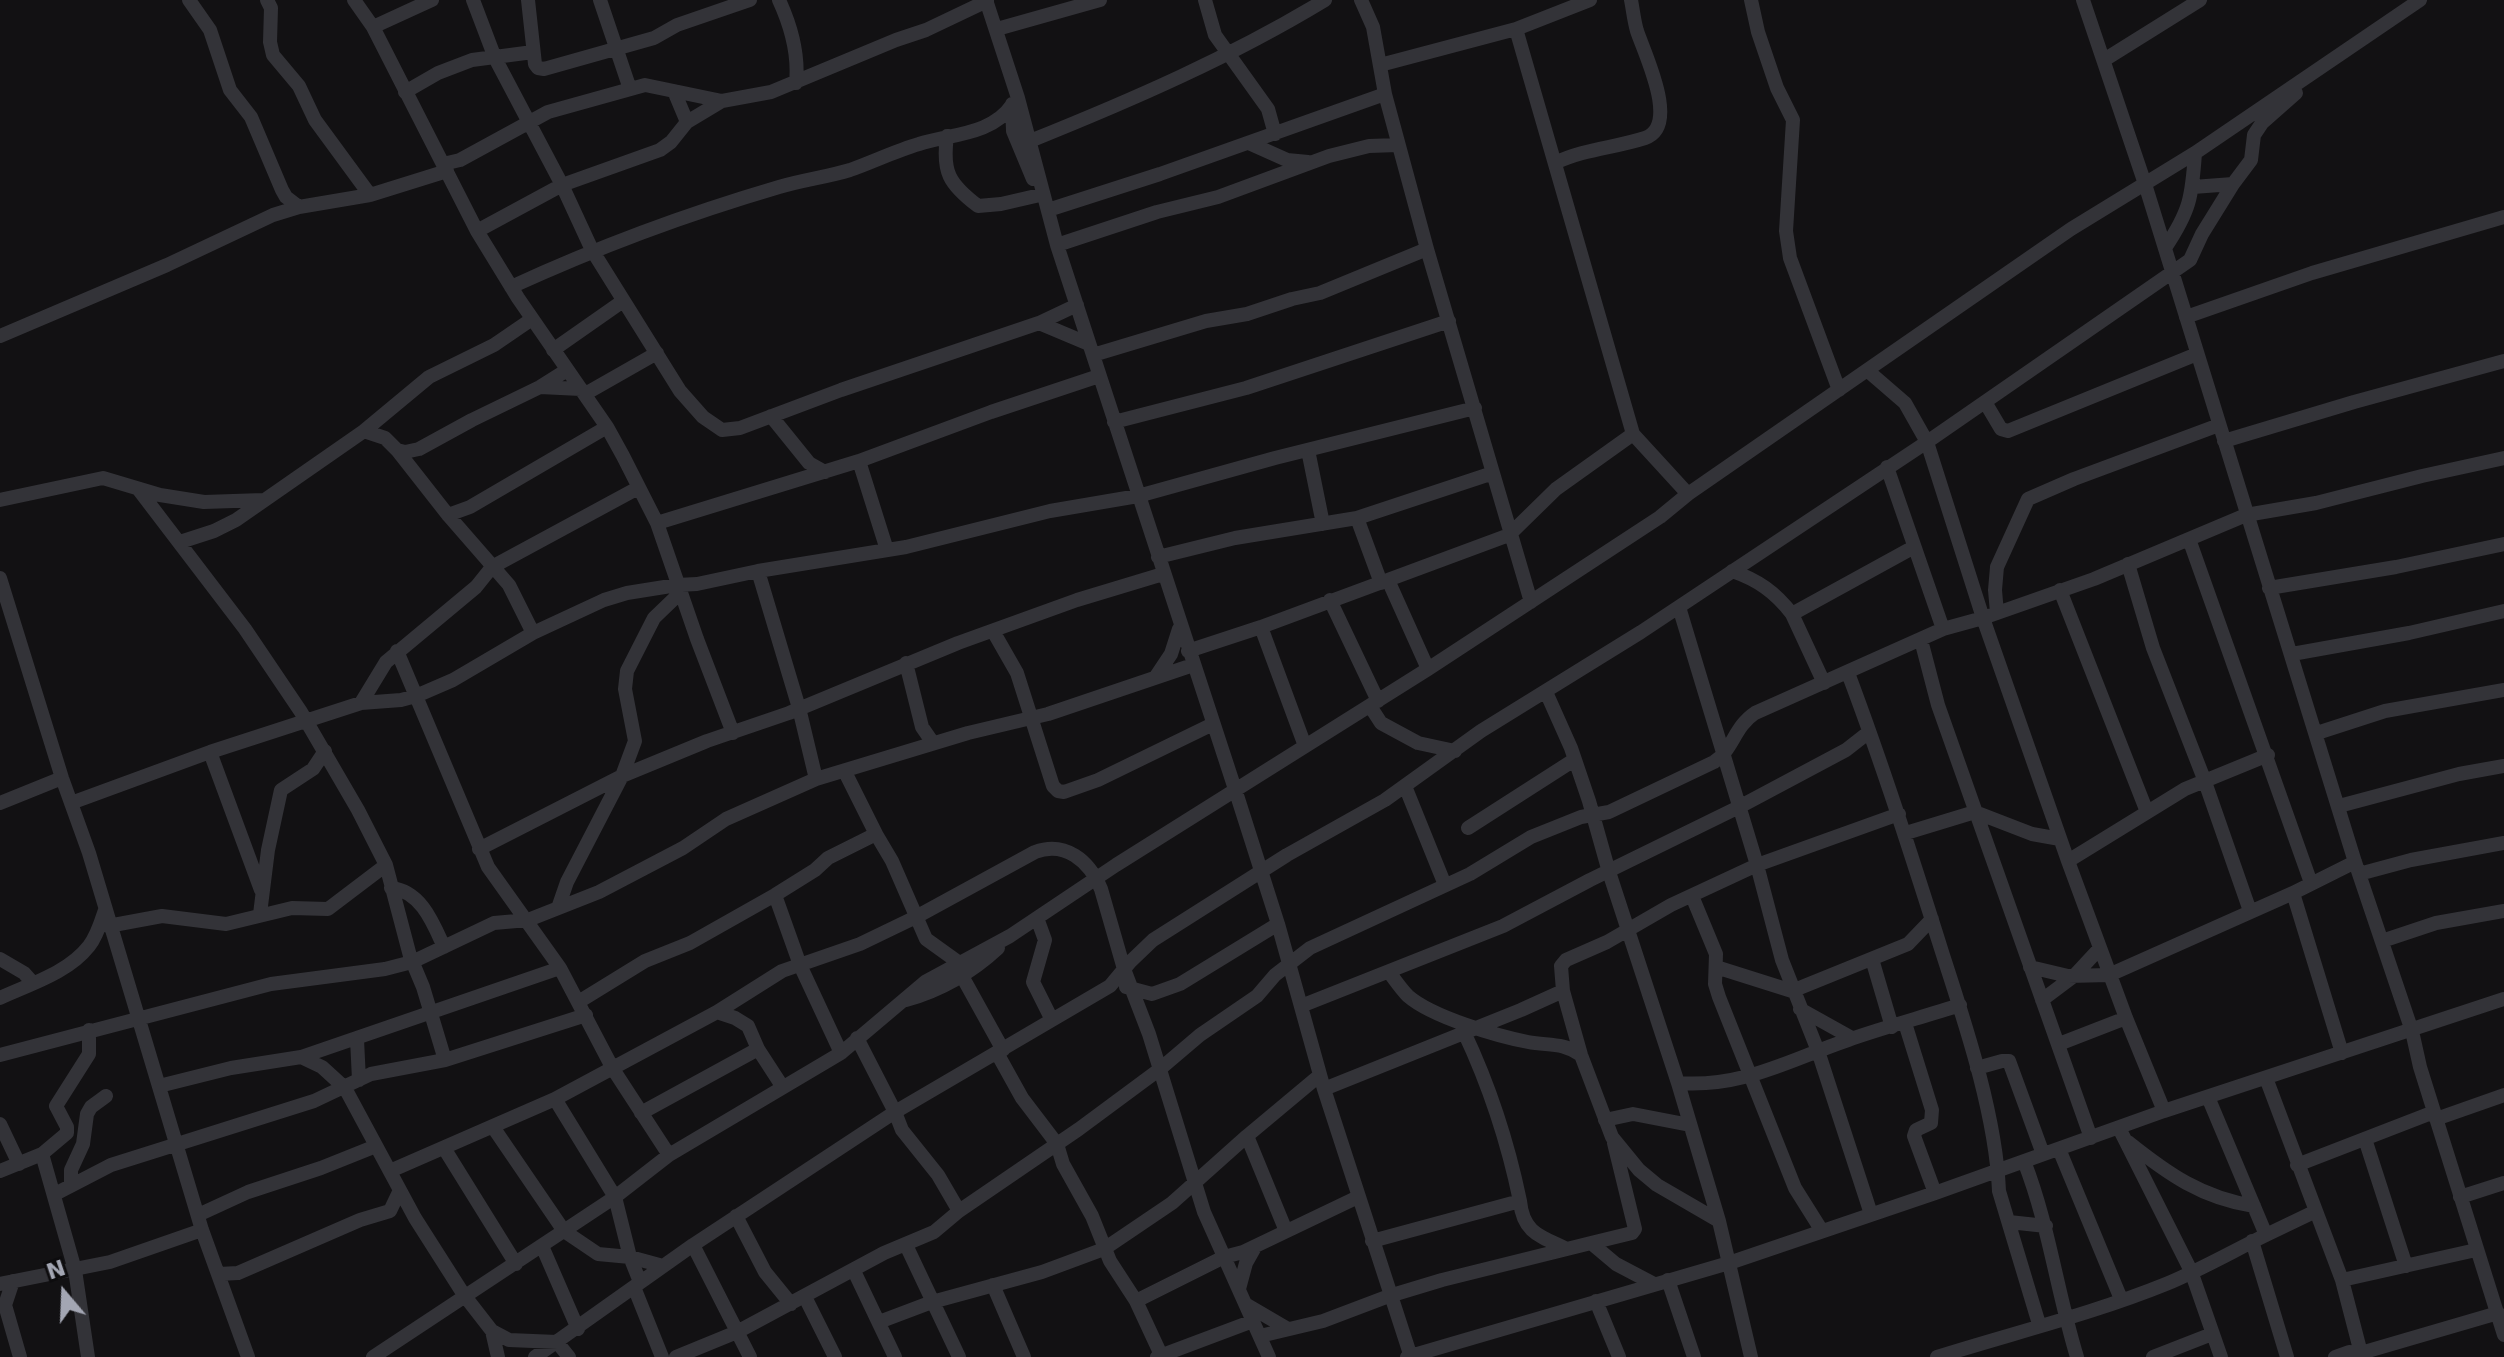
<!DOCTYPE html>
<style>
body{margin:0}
#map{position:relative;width:2504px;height:1357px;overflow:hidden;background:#121113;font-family:"DejaVu Sans",sans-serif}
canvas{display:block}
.north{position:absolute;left:24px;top:1253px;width:80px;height:80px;-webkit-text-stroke:6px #0d0c0e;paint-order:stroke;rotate:341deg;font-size:22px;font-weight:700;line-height:32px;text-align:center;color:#a3a6b3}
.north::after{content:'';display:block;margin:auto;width:28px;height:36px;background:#a3a6b3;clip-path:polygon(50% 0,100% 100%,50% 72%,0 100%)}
</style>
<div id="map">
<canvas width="2504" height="1357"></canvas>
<div class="north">N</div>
</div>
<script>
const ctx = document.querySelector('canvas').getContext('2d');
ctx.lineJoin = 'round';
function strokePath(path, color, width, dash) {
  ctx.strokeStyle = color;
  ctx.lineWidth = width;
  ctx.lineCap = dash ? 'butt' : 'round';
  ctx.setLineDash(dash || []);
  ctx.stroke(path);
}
strokePath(new Path2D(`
 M189,0L210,30L230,90L251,117L282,190L286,197L299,207
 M267,0L271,8L270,42L273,55L299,86L315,120L370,195
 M354,0L373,27L477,231L518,298L607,427L623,456L657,523L697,639L733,733
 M473,0L495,58L562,185L592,250L680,391L703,417L722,430L740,428L841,390L1039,323L1077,305
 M528,0L535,64L538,68L544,69L654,38L677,25L750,0
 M600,0L630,89
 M779,0C791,26 799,54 796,83
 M986,0L1018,98L1057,245L1235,789L1278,924L1324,1089L1411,1357
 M1205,0L1215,35L1268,109L1275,134
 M1361,0L1373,27L1385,94L1427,249L1531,602
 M1751,0L1758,32L1777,88L1793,120L1786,231L1790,258L1839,390
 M2083,0L2145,184L2355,862L2412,1031L2420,1067L2504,1335
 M373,27L432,0
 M997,29L1100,0
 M1516,29L1633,434
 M2104,60L2200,0
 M1380,65L1516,29L1590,0
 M674,91L687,122
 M405,92L438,73L472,60L533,52
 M1012,104L1013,131L1033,179
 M947,136C942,172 949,184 978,206L1001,204L1040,195
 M1030,141C1132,100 1231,57 1325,0
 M1249,143L1287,160L1308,162
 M1555,163C1584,149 1614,148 1645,138C1680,126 1645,55 1637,31C1634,21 1633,10 1631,0
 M443,164L460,160L548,112L645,85L722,101L771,92L896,40L926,30L987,1
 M2193,187L2233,184
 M1048,210L1160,174L1385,94
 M477,231L562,185L660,150L671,142L687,122L722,101
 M1057,245L1157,212L1218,197L1329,156L1369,146L1398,145
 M2165,248C2190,211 2192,197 2195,153
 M511,287C598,247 687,214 779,187C803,180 827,177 850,170C873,162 895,151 919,144C950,134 992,135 1012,105
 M2186,317L2312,273L2504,217
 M1039,323L1089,344
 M0,336L167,265L273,215L299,207L370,195L447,171
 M553,350L623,301
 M1093,355L1206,321L1247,314L1292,299L1320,293L1427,249
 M1868,371L1905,403L1927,442L1983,618L2068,861L2126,1018L2164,1111
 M540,387L581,389
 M585,394L657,353
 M1985,402L2001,429L2008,431L2197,354
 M771,416L809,463L825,472
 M1114,422L1246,388L1449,321
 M364,431L385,438L397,450L448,515L509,585L533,633
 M2224,441L2354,402L2504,361
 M397,450L405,452L419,449L472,420L540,387L567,370
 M1308,450L1323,524
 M859,461L887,550
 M1887,467L1943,629
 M139,490L245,629L301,712L358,810L386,865L410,956L423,987L445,1060
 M0,500L103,478L160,495L204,502L263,500
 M448,515L470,507L607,427
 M1357,518L1493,473
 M657,523L859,461L991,412L1099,376
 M2189,539L2311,883
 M180,542L214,531L236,520L364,431L429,377L494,345L532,319
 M1158,557L1235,538L1357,518L1381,583
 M2128,564L2153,648L2204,779L2250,911
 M758,571L799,708L816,779
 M1732,571C1758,580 1775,592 1792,614L1824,683
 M0,578L62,778L89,853L202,1230L248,1357
 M1388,580L1428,669
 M2269,588L2396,567L2504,544
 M2060,590L2147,812
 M1330,600L1378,701
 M1679,607L1757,865L1782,960L1818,1051L1871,1214
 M1997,613L1995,590L1997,567L2028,499L2074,479L2219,425
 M1792,614L1914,547
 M1261,627L1305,746
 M993,631L1017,673L1053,786L1058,791L1064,792L1098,780L1213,724
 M1921,640L1938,705L2091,1138
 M397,651L488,867L560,968L613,1069L669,1155
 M1188,651L1261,627L1509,535L1556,489L1633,434L1688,494
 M2292,654L2409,633L2504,611
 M906,663L922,727L933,743
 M1848,673C1883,766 1913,860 1943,955C1966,1026 1996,1116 1999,1191L2039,1324
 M1155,678L1171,654L1179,629
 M1546,692L1571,748L1589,801L1609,872L1678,1083L1719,1221L1751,1357
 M361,703L386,662L476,587L492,567L638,488
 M1370,706L1381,723L1418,743L1455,751
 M2317,733L2385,711L2504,690
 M210,752L261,890
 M845,772L876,834L892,861L926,939L958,962
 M1405,786L1445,885
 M0,803L62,778
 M71,803L210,752L361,703L401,700L416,696L453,680L533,633L604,600L627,593L677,585L697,584L758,571L906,547L1050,511L1138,496L1275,458L1475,408
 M2339,806L2459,774L2504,766
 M1468,828L1574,760
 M1906,833L1975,812L2032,834L2060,839
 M479,849L622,776L707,741L789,713L958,643L1077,600L1163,574
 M2068,861L2185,789L2268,755
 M2359,874L2411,860L2504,843
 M391,888C421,891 433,923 444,947
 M2293,893L2342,1053
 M775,895L800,965L841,1053
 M1692,896L1716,954L1715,984L1719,997L1795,1188L1822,1231
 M558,908L567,882L622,776L635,741L625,689L627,671L654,618L680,593
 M260,914L268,850L281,790L313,769L325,751
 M1037,918L1045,940L1033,982L1052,1020
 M108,926L162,916L226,924L292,908L328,909L386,865
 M2382,941L2436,923L2504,911
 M0,959L24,973L33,983
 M1872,959L1892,1027
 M1716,967L1792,991L1908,944L1932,919
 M2030,967L2068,976L2109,975L2293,893L2355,862
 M1389,972C1395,980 1401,989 1408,996C1432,1017 1497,1036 1528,1042C1549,1046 1562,1042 1581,1055
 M962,976L1003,1050
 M1126,987L1152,994L1180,984L1278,924
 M0,998C30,984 68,973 89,946C97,936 101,922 105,910
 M906,1000C942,990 971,973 998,948
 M2042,1000L2074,976L2100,948
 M580,1001L645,961L690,943L775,895L815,870L828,858L876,834
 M1301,1006L1503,926L1590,880L1739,807L1846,750L1869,732
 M1800,1009L1852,1038
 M717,1012L735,1018L748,1026L758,1049L782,1086
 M1905,1023L1932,1110L1931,1123L1916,1130L1914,1136L1935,1193
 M857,1038L895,1112L902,1130L938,1175L959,1211
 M357,1039L359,1080
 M2059,1044L2126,1018
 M997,1053L1022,1098L1057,1144L1063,1164L1092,1216L1110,1261L1136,1301L1162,1357
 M0,1055L271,984L385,969L412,962L494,923L528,920L599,892L683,848L726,819L816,779L968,733L1048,714L1193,665
 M301,1057L322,1067L345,1088L415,1218L464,1295L492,1331L509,1340L557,1342L569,1357
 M1977,1068L2002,1061H2009L2043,1154
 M2266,1078L2316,1211
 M1678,1083C1743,1088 1789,1060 1848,1040C1885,1027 1923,1017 1960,1005
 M159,1086L231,1068L301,1057L560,968
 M1324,1089L1521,1010L1563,991
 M2208,1097L2266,1235L2316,1211L2342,1280L2362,1357
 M555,1099L615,1197L630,1257L640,1282
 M641,1113L758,1049
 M2436,1119L2504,1095
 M1605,1120L1633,1114L1690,1125
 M0,1124L19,1164
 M493,1127L564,1231L598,1254L630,1257L663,1266
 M2119,1128L2191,1271L2221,1357
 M1247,1136L1286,1231
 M2365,1139L2406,1266
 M2128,1142C2168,1174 2202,1198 2254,1206
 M444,1148L516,1264
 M2059,1149L2121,1299
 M42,1154L75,1270L88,1357
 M2024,1161C2049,1225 2057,1292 2077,1357
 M2297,1165L2434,1112
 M0,1171L42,1154L67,1133V1127L56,1106L89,1054V1030
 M390,1171L555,1099L717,1012L782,971L860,944L916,917L1035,852C1065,841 1089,860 1101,889L1124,969L1149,1034L1204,1212L1269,1357
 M71,1184V1170L83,1144L87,1114L91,1107L106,1096
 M55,1194L111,1165L314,1101L371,1074L445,1060L586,1015
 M2460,1197L2504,1183
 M1520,1201C1523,1232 1539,1236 1565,1248
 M198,1215L248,1192L321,1168L376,1146
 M736,1216L765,1272L791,1304
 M1719,1221L1657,1185L1639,1170L1612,1137L1581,1055L1563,991L1561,966L1566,960L1607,942L1671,905L1757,865L1899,814
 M2009,1222L2046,1226
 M1372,1241L1520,1201C1508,1143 1489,1085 1464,1032
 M2252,1241L2287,1357
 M1591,1243L1632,1233L1635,1229L1614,1143
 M693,1245L750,1357
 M906,1245L959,1357
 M542,1246L578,1329
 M854,1271L895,1357
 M219,1274L238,1273L360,1220L390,1211L400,1190
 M1668,1280L1694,1357
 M2342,1280L2476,1250
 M13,1281L5,1305L20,1357
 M0,1284L110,1262L202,1230
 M993,1285L1024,1357
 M634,1287L662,1357
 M1239,1289L1246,1263L1255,1247
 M805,1297L835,1357
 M1136,1301L1224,1257L1243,1252L1358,1197
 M1596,1301L1619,1357
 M1247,1305L1288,1329
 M879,1322L932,1302L1042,1272L1104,1249L1172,1203L1247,1136L1320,1075
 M492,1331L498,1357
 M1260,1336L1323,1321L1389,1296L1442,1280L1591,1243L1616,1264L1654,1284
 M373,1357L615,1197L669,1155L841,1053L925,982L1010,936L1116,865L1428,669L1660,517L1688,494L2071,229L2195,153L2420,0
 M535,1357L693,1245L895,1112L1110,986L1130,962L1153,940L1287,855L1385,800L1481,731L1641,632L1927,442L2190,260L2202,234L2233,184L2251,160L2254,135L2262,123L2296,93
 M676,1357L737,1332L884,1253L934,1232L959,1211L1079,1129L1160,1069L1200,1035L1257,996L1275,975L1310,948L1470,874L1531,837L1581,817L1609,812L1714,762C1733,750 1734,727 1755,713L1943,629L1983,618L2094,579L2246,515L2316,503L2422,476L2504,458
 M1157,1357L1253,1321
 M1407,1357L1729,1263L1935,1193L2164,1111L2504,999
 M1937,1357C2013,1333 2092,1314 2166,1284C2200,1270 2233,1251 2266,1235
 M2153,1357L2212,1334
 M2335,1357L2349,1352L2361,1353L2498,1313`), '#333338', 14);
</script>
